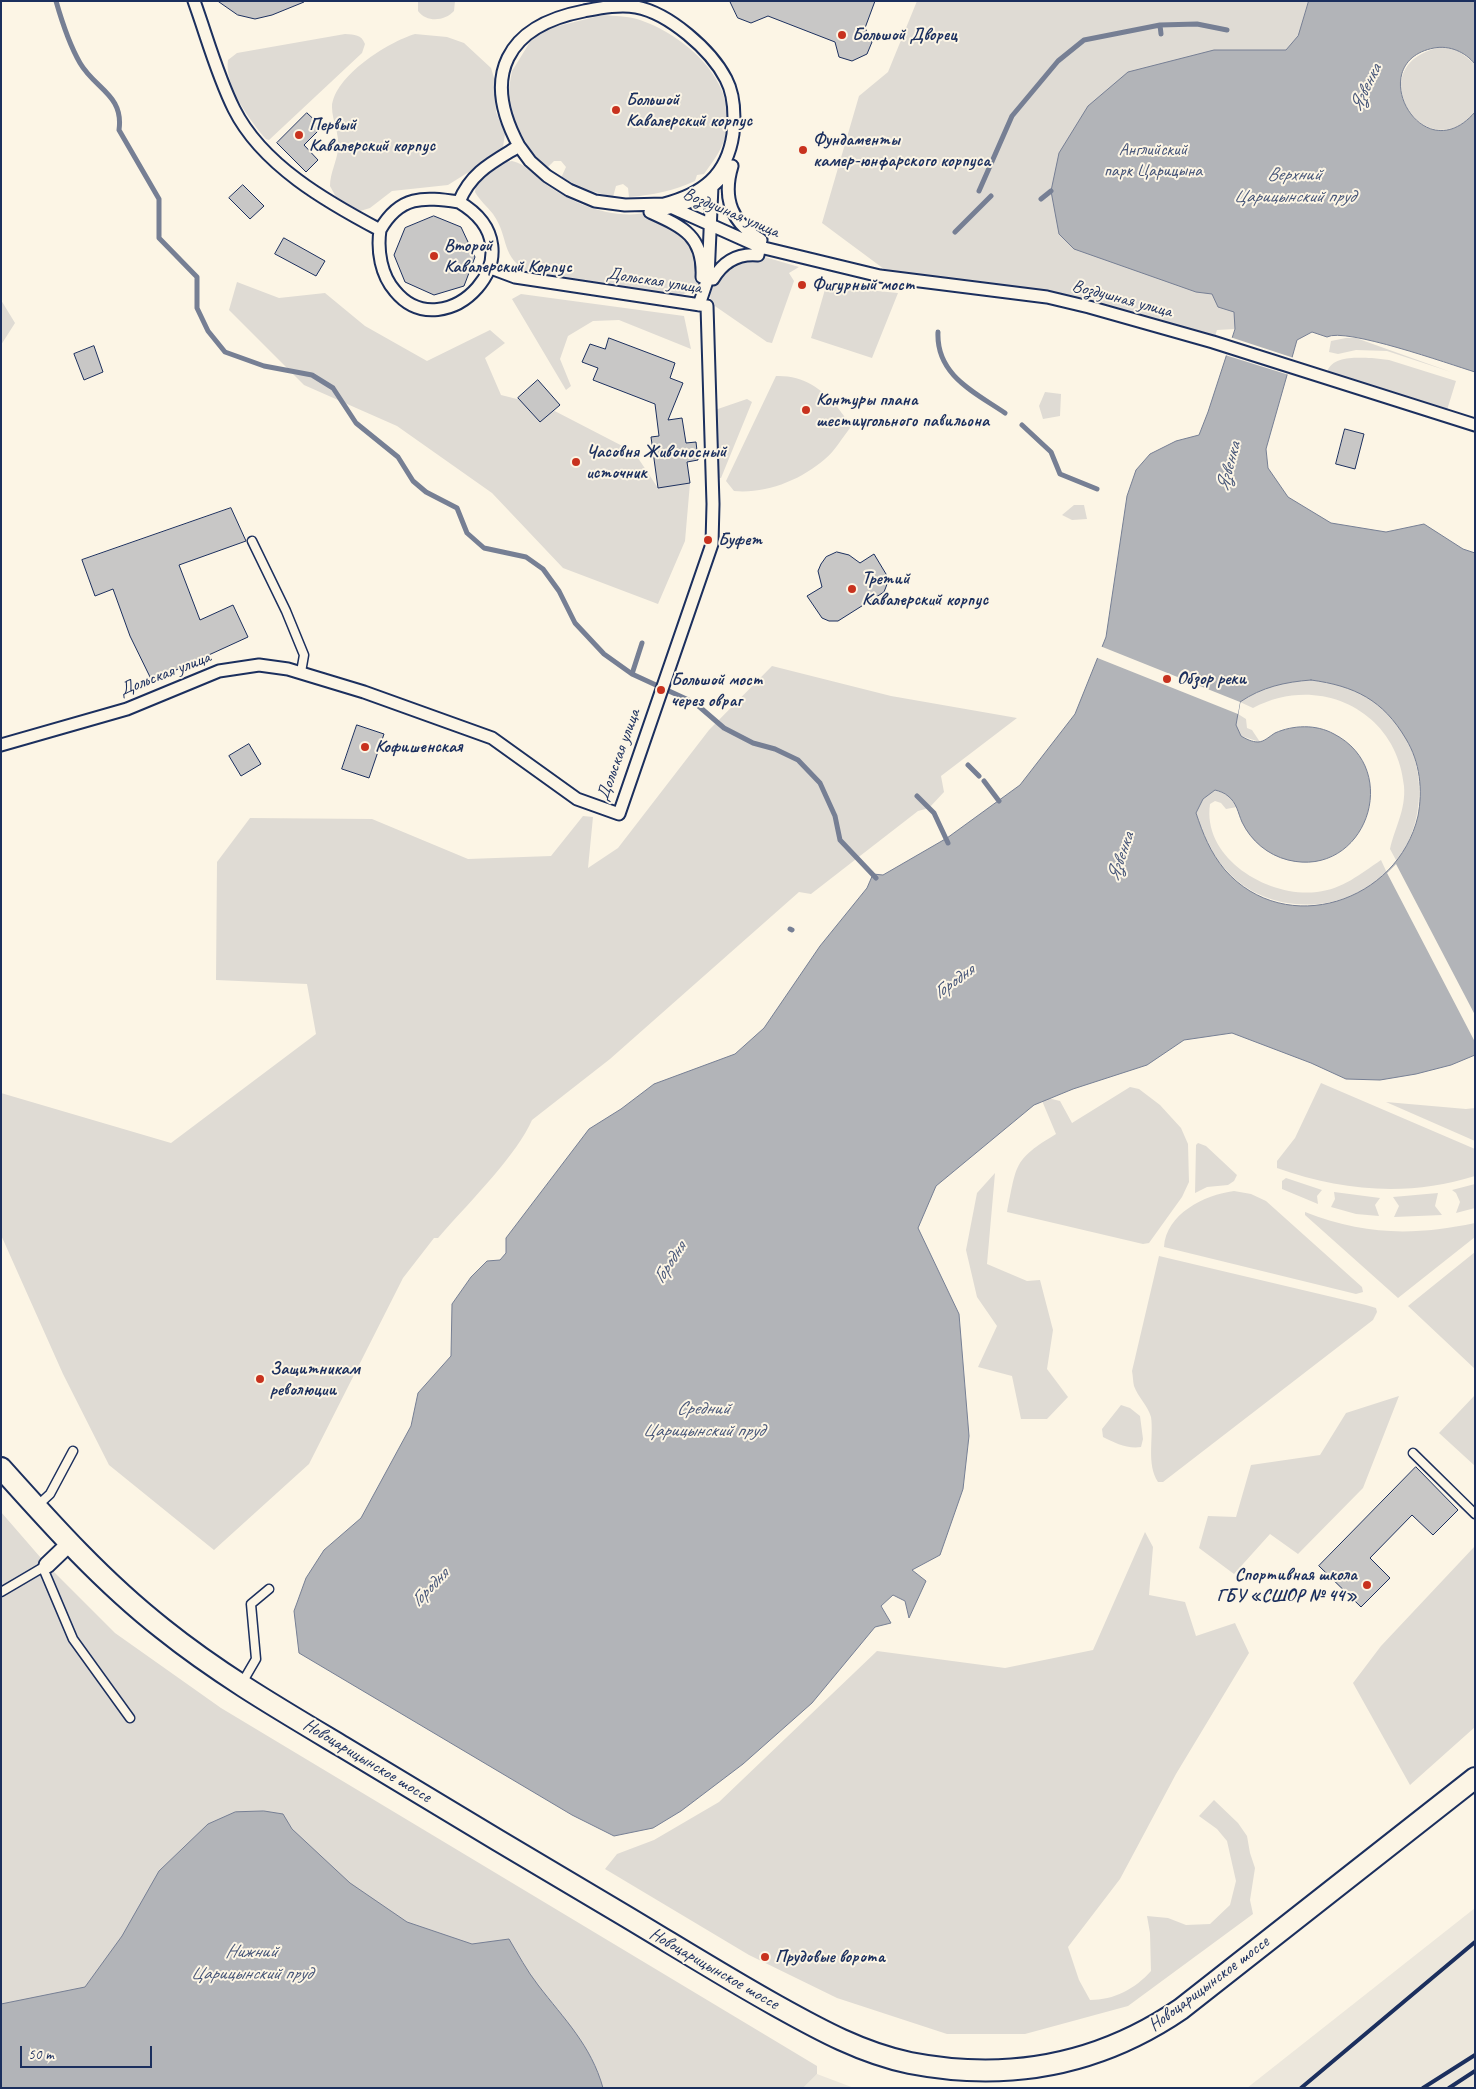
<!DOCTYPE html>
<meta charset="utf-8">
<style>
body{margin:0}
#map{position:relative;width:1476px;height:2089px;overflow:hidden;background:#fcf5e5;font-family:Caveat,sans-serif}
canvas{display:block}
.frame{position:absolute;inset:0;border:2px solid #1b2f5e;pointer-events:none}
.scale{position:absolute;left:20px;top:2046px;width:132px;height:22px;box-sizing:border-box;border:2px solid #1b2f5e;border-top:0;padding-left:6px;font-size:15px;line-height:18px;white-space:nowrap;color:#1b2f5e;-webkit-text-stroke:4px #fcf5e5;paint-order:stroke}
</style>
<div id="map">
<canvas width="1476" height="2089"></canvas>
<div class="frame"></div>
<div class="scale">50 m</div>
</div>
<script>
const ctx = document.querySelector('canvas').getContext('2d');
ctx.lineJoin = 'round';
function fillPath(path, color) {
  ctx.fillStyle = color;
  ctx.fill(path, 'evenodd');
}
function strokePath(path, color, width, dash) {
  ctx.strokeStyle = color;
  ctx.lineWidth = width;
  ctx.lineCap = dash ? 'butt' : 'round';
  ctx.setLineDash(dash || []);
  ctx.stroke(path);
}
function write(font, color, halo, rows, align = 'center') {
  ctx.font = font + ' Caveat,sans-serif';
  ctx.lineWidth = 4;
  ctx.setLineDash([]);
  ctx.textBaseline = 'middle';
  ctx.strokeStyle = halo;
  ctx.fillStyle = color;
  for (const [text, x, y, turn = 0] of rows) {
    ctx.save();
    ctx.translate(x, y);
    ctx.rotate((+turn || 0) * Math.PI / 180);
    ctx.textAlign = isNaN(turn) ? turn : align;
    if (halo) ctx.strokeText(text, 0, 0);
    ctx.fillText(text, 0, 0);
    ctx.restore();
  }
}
fillPath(new Path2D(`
 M1475,1908V2088H1247Z
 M817,2074L854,2088H803Z`), '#ece7dc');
fillPath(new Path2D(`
 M418,1H455L454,11C445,21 427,23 418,11Z
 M917,1H1408L1235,329L1217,330L1213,342L1089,307L885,277L884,269L822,223L859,96L888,72Z
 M603,15C614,16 626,16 637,19C684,34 741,82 725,138C721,151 712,163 704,174L697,175L695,181C673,191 653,195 629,197L628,188L623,184L616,186L613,197L591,191L561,178L566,167L561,161H554L547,168L533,154L520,133L514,119L507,99L512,71L530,42L546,29Z
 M345,34C355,35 361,34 365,44L362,53L269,140L266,139C250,121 224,85 228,60L237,53Z
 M415,34L447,37L464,43L491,68L495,81L496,112L505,134L503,147L491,158L448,185L392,191L370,208L357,212L337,199L330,186C330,173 337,161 338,149C340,134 332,121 332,107C334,76 388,42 415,34Z
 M1442,47L1456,49L1475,64V112C1424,172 1356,63 1442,47Z
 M512,161C526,164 533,174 544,183C573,204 614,221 650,212L691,235L702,277C696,288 691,292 678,296L532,275C498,255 511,240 493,214C487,206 480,201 475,192C477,174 495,163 512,161Z
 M758,255L799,267L789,273L794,281L772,343L767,342L712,304C707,290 714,279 721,267Z
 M237,282L279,298L325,293L365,326L427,361L490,330L505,343L485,358L501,395L545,406L634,452L658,488L690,483L685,541L658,604L563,568L492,493L397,426L304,385L229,310Z
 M826,286L898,293L872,358L811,338Z
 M521,294L684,316L691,349L619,320L593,321L568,336L560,359L571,386L566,390L512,299Z
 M1,300L15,323L1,345Z
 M1346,338H1356L1451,372L1387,351L1356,350L1338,354L1329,352L1331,341Z
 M1372,358L1389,360L1456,381L1447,410L1327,372C1333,355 1357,358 1372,358Z
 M776,376C802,375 822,388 838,408C843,415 848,420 850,428C842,438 835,451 825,459C801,480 766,494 734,491L726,481Z
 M1045,392L1061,394L1060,416L1043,419L1039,406Z
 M747,399L752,402L721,478L715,477L712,411Z
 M1074,505H1084L1087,519L1072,520L1062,515Z
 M772,666L891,696L1017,718L941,776L944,792L929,808L918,811L811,894L799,892L610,1059L532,1120C518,1153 470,1202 445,1230L438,1238H434L403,1278L309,1464L214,1550L109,1465L63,1374L1,1235V1093L171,1143L316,1034L307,984L216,980L217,862L250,818L372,819L468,859L551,856L583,816L593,817L588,868L618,848L709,730Z
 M1311,680C1327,682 1341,684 1355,690C1423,720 1437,805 1397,862L1390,849C1395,827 1406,810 1404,786C1397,710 1318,673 1253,708L1240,702C1263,687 1285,682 1311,680Z
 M1238,714L1246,719L1247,728L1252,730L1260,742L1241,736L1236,725Z
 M1215,790L1228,795L1237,807L1226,809L1221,803L1215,801L1210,804C1202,859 1269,898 1317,892C1343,889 1360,874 1381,860L1387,873C1343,915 1267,916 1226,870C1210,853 1203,834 1196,813L1203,799Z
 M1321,1083L1475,1149V1176C1408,1197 1342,1191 1277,1168V1161L1295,1138Z
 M1130,1087L1139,1089L1160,1105L1181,1128L1188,1144L1189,1182L1182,1197L1149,1243L1143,1244L1007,1212C1017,1164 1013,1160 1056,1134L1040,1096L1060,1101L1072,1123Z
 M1386,1102L1466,1109L1475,1108V1141Z
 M1198,1143L1206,1146L1237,1175L1234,1181L1228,1185L1207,1187L1195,1193L1196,1145Z
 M995,1173L987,1264L1027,1281L1040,1280L1053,1330L1047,1369L1068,1397L1047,1419H1021L1012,1376L978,1367L997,1326L977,1297L966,1250L977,1193Z
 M1286,1178L1322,1190L1317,1196L1318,1204L1282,1189V1181Z
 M1475,1184V1208L1456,1213L1460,1202L1456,1193L1452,1190Z
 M1234,1191L1251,1194L1266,1201L1362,1287L1363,1292L1356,1294L1164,1247C1166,1214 1204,1195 1234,1191Z
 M1334,1192L1380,1198L1375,1205L1379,1216L1356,1214L1331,1207L1335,1199Z
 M1438,1193L1435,1206L1442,1215L1394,1217L1399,1206L1393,1197Z
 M1305,1212C1364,1235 1413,1236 1475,1223V1237L1398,1298L1305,1215Z
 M1475,1252V1369L1408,1306Z
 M1159,1256L1366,1305L1376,1308L1377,1312L1373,1320L1163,1482H1158C1146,1464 1154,1437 1151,1417C1148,1406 1138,1397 1134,1386C1133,1382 1133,1376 1132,1371Z
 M1475,1395V1466L1439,1433Z
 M1399,1396L1363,1488L1298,1554L1270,1534L1234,1574L1199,1548L1208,1516L1236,1517L1251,1465L1320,1455L1346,1413Z
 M1121,1405L1130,1408L1140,1416L1143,1439L1141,1447C1127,1449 1115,1443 1103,1437L1102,1429Z
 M1,1512L47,1565L115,1633L221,1708L817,2066V2074L803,2088H1Z
 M1145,1532L1153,1547L1149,1595L1185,1602L1196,1636L1235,1623L1249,1653L1176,1774L1120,1879L1068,1947L1079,1980L1090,2000C1114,2000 1135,1989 1151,1971L1150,1933L1147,1916L1168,1918L1186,1925L1210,1924L1230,1905L1236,1881L1227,1841L1217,1829L1199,1816L1214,1800L1238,1823L1247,1836L1250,1853L1255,1868L1250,1900L1253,1914L1128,2006L1025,2034H947L837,1998L749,1955L605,1869L617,1854L654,1840L719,1802L877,1651L1005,1668L1093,1650Z
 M1475,1546V1727L1410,1785L1353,1683L1381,1646Z`), '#dfdbd4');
const water = new Path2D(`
 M1309,1H1475V64C1465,52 1450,45 1434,48C1361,62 1422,174 1475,112V372C1449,364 1345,327 1327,337L1312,332L1297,340L1266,449L1268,468L1288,497L1331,523L1386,532L1424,524L1463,549L1475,553V1055L1451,1065L1416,1074L1380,1080L1346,1079L1311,1063L1232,1033L1184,1040L1147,1065L1073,1089L1034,1105L936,1186L918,1228L959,1314L969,1436L963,1489L940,1555L912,1570L926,1581L909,1618L905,1601L893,1595L881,1606L891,1623L875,1627L812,1703L743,1764L681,1811L653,1828L614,1836L572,1815L299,1653L294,1611L306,1578L324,1550L361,1518L411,1426L418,1393L451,1356L452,1304L471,1277L487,1261L500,1260L506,1253V1238L589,1129L621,1109L654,1084L735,1054L764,1028L820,946L867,888L873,874L883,875L947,838L1020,785L1075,714L1106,637L1127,496L1136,470L1150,454L1176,441L1199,435L1208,412L1235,329L1234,312L1218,307L1212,294L1196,292L1074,249L1059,234L1051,191L1059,153L1088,106L1128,72L1214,50H1286L1298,36ZM1311,680C1355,686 1383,700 1406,739C1420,762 1423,790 1418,816C1398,902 1286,939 1225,870C1210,852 1203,834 1196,813L1203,799L1215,790C1219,791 1225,793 1228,796C1237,803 1238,813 1242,822C1251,841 1268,855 1288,860C1365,879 1404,770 1334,734C1316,724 1293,725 1275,733C1270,736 1264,742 1258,742C1252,742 1246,739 1241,736L1236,725L1240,702C1262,687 1285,682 1311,680Z
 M264,1811L283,1814L292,1829L350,1883L407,1922L472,1944L509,1939C518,1954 527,1971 538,1985C564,2019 591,2045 603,2088H1V2004L85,1987L122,1936L159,1871L208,1824L235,1812Z`);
fillPath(water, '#b2b4b8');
strokePath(water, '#767f94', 1);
fillPath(new Path2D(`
 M1230,337L1294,358L1289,375L1225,355Z
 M1100,646L1240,702L1238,714L1095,657Z
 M1396,864L1475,1015V1042L1387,873Z`), '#fcf5e5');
strokePath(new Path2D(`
 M56,1C62,22 69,44 80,63C95,89 124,95 119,130L159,199V238L197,277V308L208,331L225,352L264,366L312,375L333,388L356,423L398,457L413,481L426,492L457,508L467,533L484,548L526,557L543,569L559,591L575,623L604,654L632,674L695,703L724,728L753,743L775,749L798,760L820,783L835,816L840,840L876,878
 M1161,34L1160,25L1197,24L1227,30
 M979,191L1012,116L1058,61L1084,40L1160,25
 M1041,199L1051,191
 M955,232L991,196
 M938,332C936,375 974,392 1005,413
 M1022,425L1051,452L1060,474L1097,489
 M632,674L642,643
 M968,765L979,776
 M984,781L999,801
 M917,796L934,813L948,843
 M790,929L792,930`), '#767f94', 5);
const building = new Path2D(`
 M218,1H303L304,2L272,15L255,19L238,15Z
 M730,1H875L865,28L872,42L867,54L852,61L839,57L835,42L768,16L751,23L738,18Z
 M307,113L322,127L304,145L318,160L306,172L277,143Z
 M243,185L264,206L250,219L229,198Z
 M434,216L461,227L475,257L464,286L434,295L405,282L394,255L405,228Z
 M284,238L325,261L316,276L275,254Z
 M609,338L675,363L670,378L683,383L668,420L682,418L686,443L696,442L698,460L687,462L690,483L658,488L651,437L659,436L655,404L593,380L598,368L582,362L590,344L605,349Z
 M94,346L103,372L84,380L74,354Z
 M538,380L560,405L540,422L518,398Z
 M1345,429L1364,434L1355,469L1336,464Z
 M231,508L246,541L179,565L200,620L233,605L248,637L152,681L130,636L113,589L95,596L82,560Z
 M837,552L849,555L860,563L874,554L889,579L884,592L838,621H829L822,618L807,596L822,587L818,571L821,564L826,557Z
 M357,725L384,734L369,778L342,769Z
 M249,744L261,764L241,776L229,756Z
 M1416,1467L1458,1510L1433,1535L1412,1515L1370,1558L1390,1578L1361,1607L1319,1566Z`);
fillPath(building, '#c8c7c6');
strokePath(building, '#1b2f5e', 1);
const service = new Path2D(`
 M252,541L286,611L304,655L301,672
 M1413,1453L1475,1514
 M37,1506L50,1494L73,1451
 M43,1568L73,1639L130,1718
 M1,1592L47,1565
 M242,1683L256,1659L251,1604L269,1589`);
const pedestrian = new Path2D(`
 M194,1C207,37 217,75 234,109C262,165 327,202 380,230C400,195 423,197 459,202C471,172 493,162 519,146L530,161L547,176L569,190L595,201L625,205L664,204L760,247L880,276L1047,297L1089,307L1213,342L1475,425
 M519,146C481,76 506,26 584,11C600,8 619,4 636,7C669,13 711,50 726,79C735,96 735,115 733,134C727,176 702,194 664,204
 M732,166C722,199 732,223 761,240L758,255C737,253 723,262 713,279L702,277C704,236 683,227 650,212C693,204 703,199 732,166Z
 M380,230C377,251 381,275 395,291C444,351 544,252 459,202
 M699,305L708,278L712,186
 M1,745L127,709L219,671L259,665L288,669L364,692L492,738L577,799L619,814L712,544L713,504L707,306L515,277L491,268`);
const minor = new Path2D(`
 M47,1565L70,1543`);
const secondary = new Path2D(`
 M1,1468C52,1525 103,1582 163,1629C219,1674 281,1710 343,1747C435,1803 529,1859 622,1914C674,1945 725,1977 777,2006C820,2030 862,2053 910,2063C1008,2082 1099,2065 1181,2009L1475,1778`);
strokePath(service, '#1b2f5e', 11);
strokePath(pedestrian, '#1b2f5e', 15);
strokePath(minor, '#1b2f5e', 19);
strokePath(secondary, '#1b2f5e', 24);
strokePath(service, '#fcf5e5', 8);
strokePath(pedestrian, '#fcf5e5', 11);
strokePath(minor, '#fcf5e5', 15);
strokePath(secondary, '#fcf5e5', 20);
strokePath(new Path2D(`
 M1301,2088L1475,1942
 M1423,2088L1475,2055
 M1449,2088L1475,2071`), '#1b2f5e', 4);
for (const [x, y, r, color] of [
 [842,35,5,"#c8321e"],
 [616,110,5,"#c8321e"],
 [299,135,5,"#c8321e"],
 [803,150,5,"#c8321e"],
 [434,256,5,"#c8321e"],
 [802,285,5,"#c8321e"],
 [806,410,5,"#c8321e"],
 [576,462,5,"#c8321e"],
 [708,540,5,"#c8321e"],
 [852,589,5,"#c8321e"],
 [1167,679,5,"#c8321e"],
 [661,690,5,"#c8321e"],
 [365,747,5,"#c8321e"],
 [260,1379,5,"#c8321e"],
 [1367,1585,5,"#c8321e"],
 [765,1957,5,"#c8321e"]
]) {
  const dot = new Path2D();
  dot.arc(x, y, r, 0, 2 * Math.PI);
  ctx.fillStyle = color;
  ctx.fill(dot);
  strokePath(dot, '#fcf5e5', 2);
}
write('bold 18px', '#1b2f5e', '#fcf5e5', [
 ["Большой Дворец",852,35],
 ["Большой",626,100],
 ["Кавалерский корпус",626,121],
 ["Первый",309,125],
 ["Кавалерский корпус",309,146],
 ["Фундаменты",813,140],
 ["камер-юнфарского корпуса",813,161],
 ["Второй",444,246],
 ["Кавалерский Корпус",444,267],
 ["Фигурный мост",812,285],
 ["Контуры плана",816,400],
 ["шестиугольного павильона",816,421],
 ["Часовня Живоносный",586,452],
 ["источник",586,473],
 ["Буфет",718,540],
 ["Третий",862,579],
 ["Кавалерский корпус",862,600],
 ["Обзор реки",1177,679],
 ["Большой мост",671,680],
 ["через овраг",671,701],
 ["Кофишенская",375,747],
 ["Защитникам",270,1369],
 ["революции",270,1390],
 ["Спортивная школа",1357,1575,"right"],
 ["ГБУ «СШОР № 44»",1357,1596,"right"],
 ["Прудовые ворота",775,1957]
], 'left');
write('18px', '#425176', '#fcf5e5', [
 ["Английский",1153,150],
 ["парк Царицына",1153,171]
]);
write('18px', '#1b2f5e', '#fcf5e5', [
 ["Воздушная улица",731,213,23],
 ["Дольская улица",654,281,9],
 ["Воздушная улица",1122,299,15],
 ["Дольская улица",165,674,-21],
 ["Дольская улица",619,755,-70],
 ["Новоцарицынское шоссе",367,1761,31],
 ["Новоцарицынское шоссе",714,1969,30],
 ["Новоцарицынское шоссе",1209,1984,-37]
]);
write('italic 19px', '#485779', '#fcf5e5', [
 ["Язвенка",1366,88,-64],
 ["Верхний",1294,175],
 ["Царицынский пруд",1294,197],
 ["Язвенка",1229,467,-75],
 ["Язвенка",1121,857,-71],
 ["Городня",954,982,-36],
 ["Городня",670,1263,-57],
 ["Средний",703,1409],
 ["Царицынский пруд",703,1431],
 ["Городня",430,1588,-46],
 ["Нижний",251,1952],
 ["Царицынский пруд",251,1974]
]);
</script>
